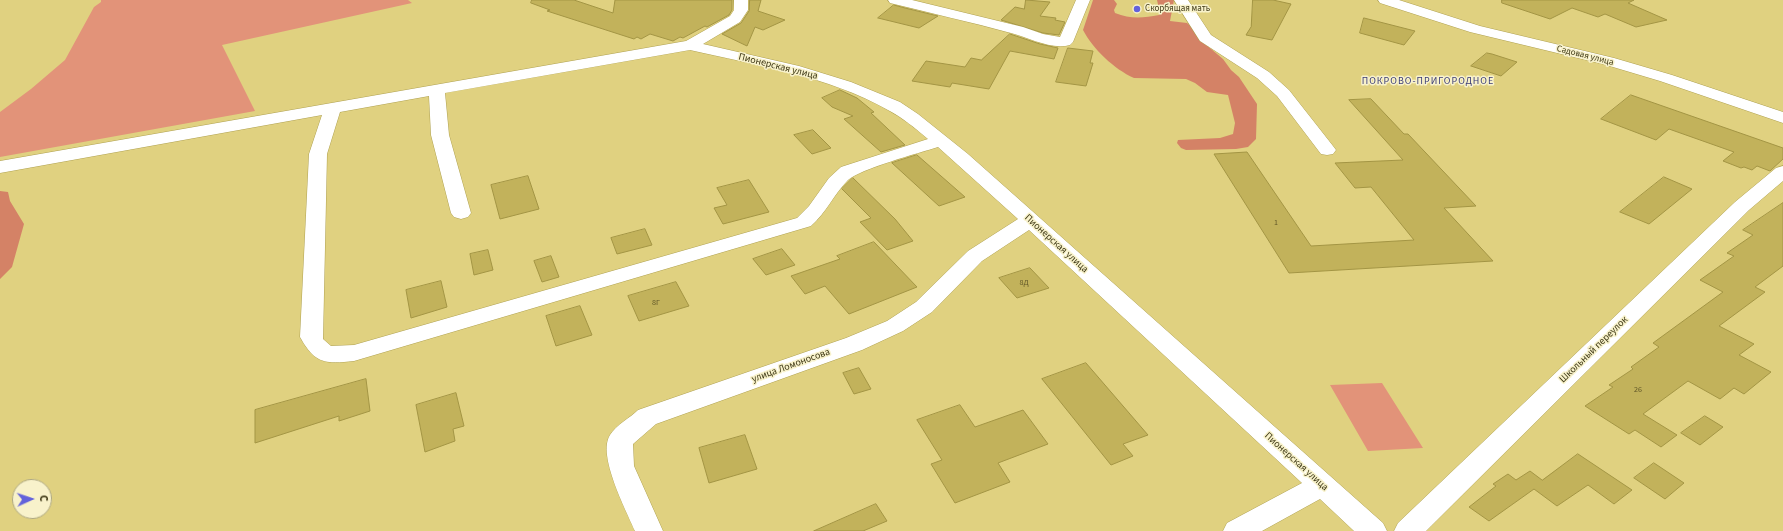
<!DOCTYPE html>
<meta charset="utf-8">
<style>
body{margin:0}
#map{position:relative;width:1783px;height:531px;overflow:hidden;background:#e0d180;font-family:"Source Sans 3",sans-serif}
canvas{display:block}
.north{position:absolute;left:12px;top:479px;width:40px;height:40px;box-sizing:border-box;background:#f8f2cb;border:1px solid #aea883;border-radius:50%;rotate:87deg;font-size:11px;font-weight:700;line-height:16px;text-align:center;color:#3f3917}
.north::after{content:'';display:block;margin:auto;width:14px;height:18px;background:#6362db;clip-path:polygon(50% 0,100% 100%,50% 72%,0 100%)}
</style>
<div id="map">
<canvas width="1783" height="531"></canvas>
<div class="north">С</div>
</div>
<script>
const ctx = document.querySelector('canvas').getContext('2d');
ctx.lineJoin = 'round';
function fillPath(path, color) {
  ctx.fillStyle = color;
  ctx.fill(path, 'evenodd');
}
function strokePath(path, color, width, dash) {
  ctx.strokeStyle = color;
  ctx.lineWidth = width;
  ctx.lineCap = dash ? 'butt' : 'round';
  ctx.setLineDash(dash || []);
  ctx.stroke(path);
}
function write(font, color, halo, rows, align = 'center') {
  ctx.font = font + ' "Source Sans 3",sans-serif';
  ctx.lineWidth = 3;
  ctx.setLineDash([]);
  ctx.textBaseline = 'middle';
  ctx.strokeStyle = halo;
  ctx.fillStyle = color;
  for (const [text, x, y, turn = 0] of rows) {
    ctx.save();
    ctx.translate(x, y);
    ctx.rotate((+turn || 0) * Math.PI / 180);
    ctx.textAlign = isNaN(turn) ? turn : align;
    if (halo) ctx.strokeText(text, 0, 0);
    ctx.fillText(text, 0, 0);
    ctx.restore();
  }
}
fillPath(new Path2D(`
 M101,0H408L412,3L222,45L255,111L0,157V112L31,89L65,60L94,7L101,2Z
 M1382,383L1423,448L1368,451L1330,385Z`), '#e29379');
fillPath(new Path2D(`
 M1093,0H1114L1117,4L1114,10L1115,13C1130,19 1143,18 1159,15L1160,13L1157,0H1174L1170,21L1187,23L1192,27L1198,38L1223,59L1231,70L1239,77L1257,104L1256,139L1248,147L1236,149L1186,150L1181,148L1177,143L1178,140L1220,138L1233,134L1235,123L1228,95L1207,92L1195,83L1186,79L1134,78C1114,69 1093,49 1083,30Z
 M0,191L8,192L10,201L24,224L12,267L0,279Z`), '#d48266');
const building = new Path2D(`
 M532,0H574L613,13L615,0H732V10L729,15L707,27L705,26L683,38L680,37L673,41L650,34L641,39L637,37L634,39L547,11L550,10L531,3Z
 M750,0H761L758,11L785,20L763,30L755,27L747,46L722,34L741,23L749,11Z
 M1026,0L1050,2L1040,16L1056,18L1055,20L1065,22L1059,35L1043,33L1001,20L1015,7L1024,9Z
 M1253,0H1273L1291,4L1272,40L1246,35L1251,27Z
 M1502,0H1634L1628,3L1667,20L1636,27L1605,14L1598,17L1572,8L1550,19L1502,3Z
 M894,5L905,8L938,16L919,28L878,18Z
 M1364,18L1415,31L1404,45L1360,33Z
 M1010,34L1040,44L1058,48L1054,59L1010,51L989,89L952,83L950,87L912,81L926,61L965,67L971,58L981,60Z
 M1068,48L1093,51L1090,63H1093L1086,86L1056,82Z
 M1487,53L1492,54L1517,62L1501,76L1471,66Z
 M840,90L857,98L874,112L871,113L905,145L881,152L844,119L853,116L832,107L822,98Z
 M1631,95L1783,148V159L1770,171L1757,166L1752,170L1744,167L1741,168L1723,161L1734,152L1669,129L1656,140L1601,119Z
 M1371,99L1404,134H1408L1476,206L1444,208L1493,261L1289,273L1214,154L1247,152L1311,246L1414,240L1371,187L1355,188L1335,163L1403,160L1349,100Z
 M813,130L831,148L812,154L794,135Z
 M917,155L965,197L939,206L892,163Z
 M528,176L539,209L500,219L491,185Z
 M1664,177L1692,189L1649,224L1620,212Z
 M853,178L895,219L913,241L887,250L860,222L871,218L842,189Z
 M749,180L769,212L723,224L714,208L727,205L717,188Z
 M1783,203V266L1755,287L1765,292L1719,326L1754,344L1739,355L1771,372L1744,394L1734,388L1720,399L1688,381L1643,414L1677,435L1661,447L1635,430L1629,434L1585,406L1613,387L1609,385L1633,369L1631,367L1659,347L1653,343L1723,292L1700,280L1734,256L1727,253L1753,235L1743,230Z
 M645,229L652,245L617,254L611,238Z
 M874,242L917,287L849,314L825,286L805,294L791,276L840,259L837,256Z
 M782,249L795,265L766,275L753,259Z
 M488,250L493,270L474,275L470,254Z
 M551,256L559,277L542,282L534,261Z
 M1030,268L1049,288L1017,298L999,278Z
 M441,281L447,307L411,318L406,290Z
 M676,282L689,306L639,321L628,296Z
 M580,306L592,335L556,346L546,316Z
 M1086,363L1148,435L1123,444L1133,456L1111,465L1042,379Z
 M859,368L871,389L854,394L843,373Z
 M366,379L370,411L339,421V416L255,443V410Z
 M456,393L464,426L453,429L455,441L425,452L416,405Z
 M960,405L975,427L1023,410L1048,444L998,463L1010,482L955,503L931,464L942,460L917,420Z
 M1705,416L1723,427L1700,445L1681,433Z
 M745,435L757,469L709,483L699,448Z
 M1578,454L1632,490L1614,504L1588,485L1557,506L1534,489L1489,521L1469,507L1496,486L1493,484L1508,474L1516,480L1530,471L1542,480Z
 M1654,463L1684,483L1665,499L1634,478Z
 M876,504L887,521L863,531H814Z`);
fillPath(building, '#c2b25b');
strokePath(building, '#a39544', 1);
const minor = new Path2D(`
 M734,0H748V10L740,22L703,44L799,66L851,82L900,102L918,114L968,154L1383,523L1387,531H1354L1320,499L1262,531H1223L1227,523L1302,483L1029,230L982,261L932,312L903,331L862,350L656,424L633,444L634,466L663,531H635C626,510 597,455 610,435C616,425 630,418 638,410L846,338L887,321L916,302L968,251L1018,219L938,147C919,153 860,169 848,180C834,194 826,213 811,226L354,361C325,364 315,364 300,337L309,154L322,115L0,173V161L686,41L730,16L734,10ZM690,50C756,65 828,76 888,110C903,118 915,128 928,139L841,167L829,178L809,206L797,218L354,345L331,346L323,339L327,154L340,112L429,96L431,135L451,213L454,217L461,219L468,217L471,213L449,135L445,93Z
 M888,0H912L1023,27L1043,34L1060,37L1076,0H1090L1073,42L1070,45C1051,50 1030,38 1011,33C971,22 930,13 890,3Z
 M1174,0H1188L1211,35L1269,72L1289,90L1333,146L1336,150L1333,154L1327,155L1321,154L1277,96L1257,78L1200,41Z
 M1378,0H1399L1480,26L1614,58L1672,75L1783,112V123L1660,81L1603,64L1470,32L1380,3Z
 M1783,166V181L1749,210L1426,531H1394L1398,523L1735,202L1776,168Z`);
strokePath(minor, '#afa151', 1);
fillPath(minor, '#fff');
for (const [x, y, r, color] of [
 [1137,9,4,"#6362db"]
]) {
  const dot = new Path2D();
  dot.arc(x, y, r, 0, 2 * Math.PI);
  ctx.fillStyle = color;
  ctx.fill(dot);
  strokePath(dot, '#f8f2cb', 1.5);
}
write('8px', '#605728', null, [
 ["1",1276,223],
 ["8Д",1024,283],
 ["8Г",656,303],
 ["26",1638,390]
]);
write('9px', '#3f3917', '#f8f2cb', [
 ["Скорбящая мать",1145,9]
], 'left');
write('9px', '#3f3917', '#f8f2cb', [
 ["Садовая улица",1585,56,14]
]);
write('10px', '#3f3917', '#f8f2cb', [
 ["Пионерская улица",778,67,14],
 ["Пионерская улица",1056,244,42],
 ["Школьный переулок",1594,350,-44],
 ["улица Ломоносова",791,366,-20],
 ["Пионерская улица",1296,462,42]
]);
ctx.letterSpacing = '1px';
write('10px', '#373975', '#f8f2cb', [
 ["ПОКРОВО-ПРИГОРОДНОЕ",1428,82]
]);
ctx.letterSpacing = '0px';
</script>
